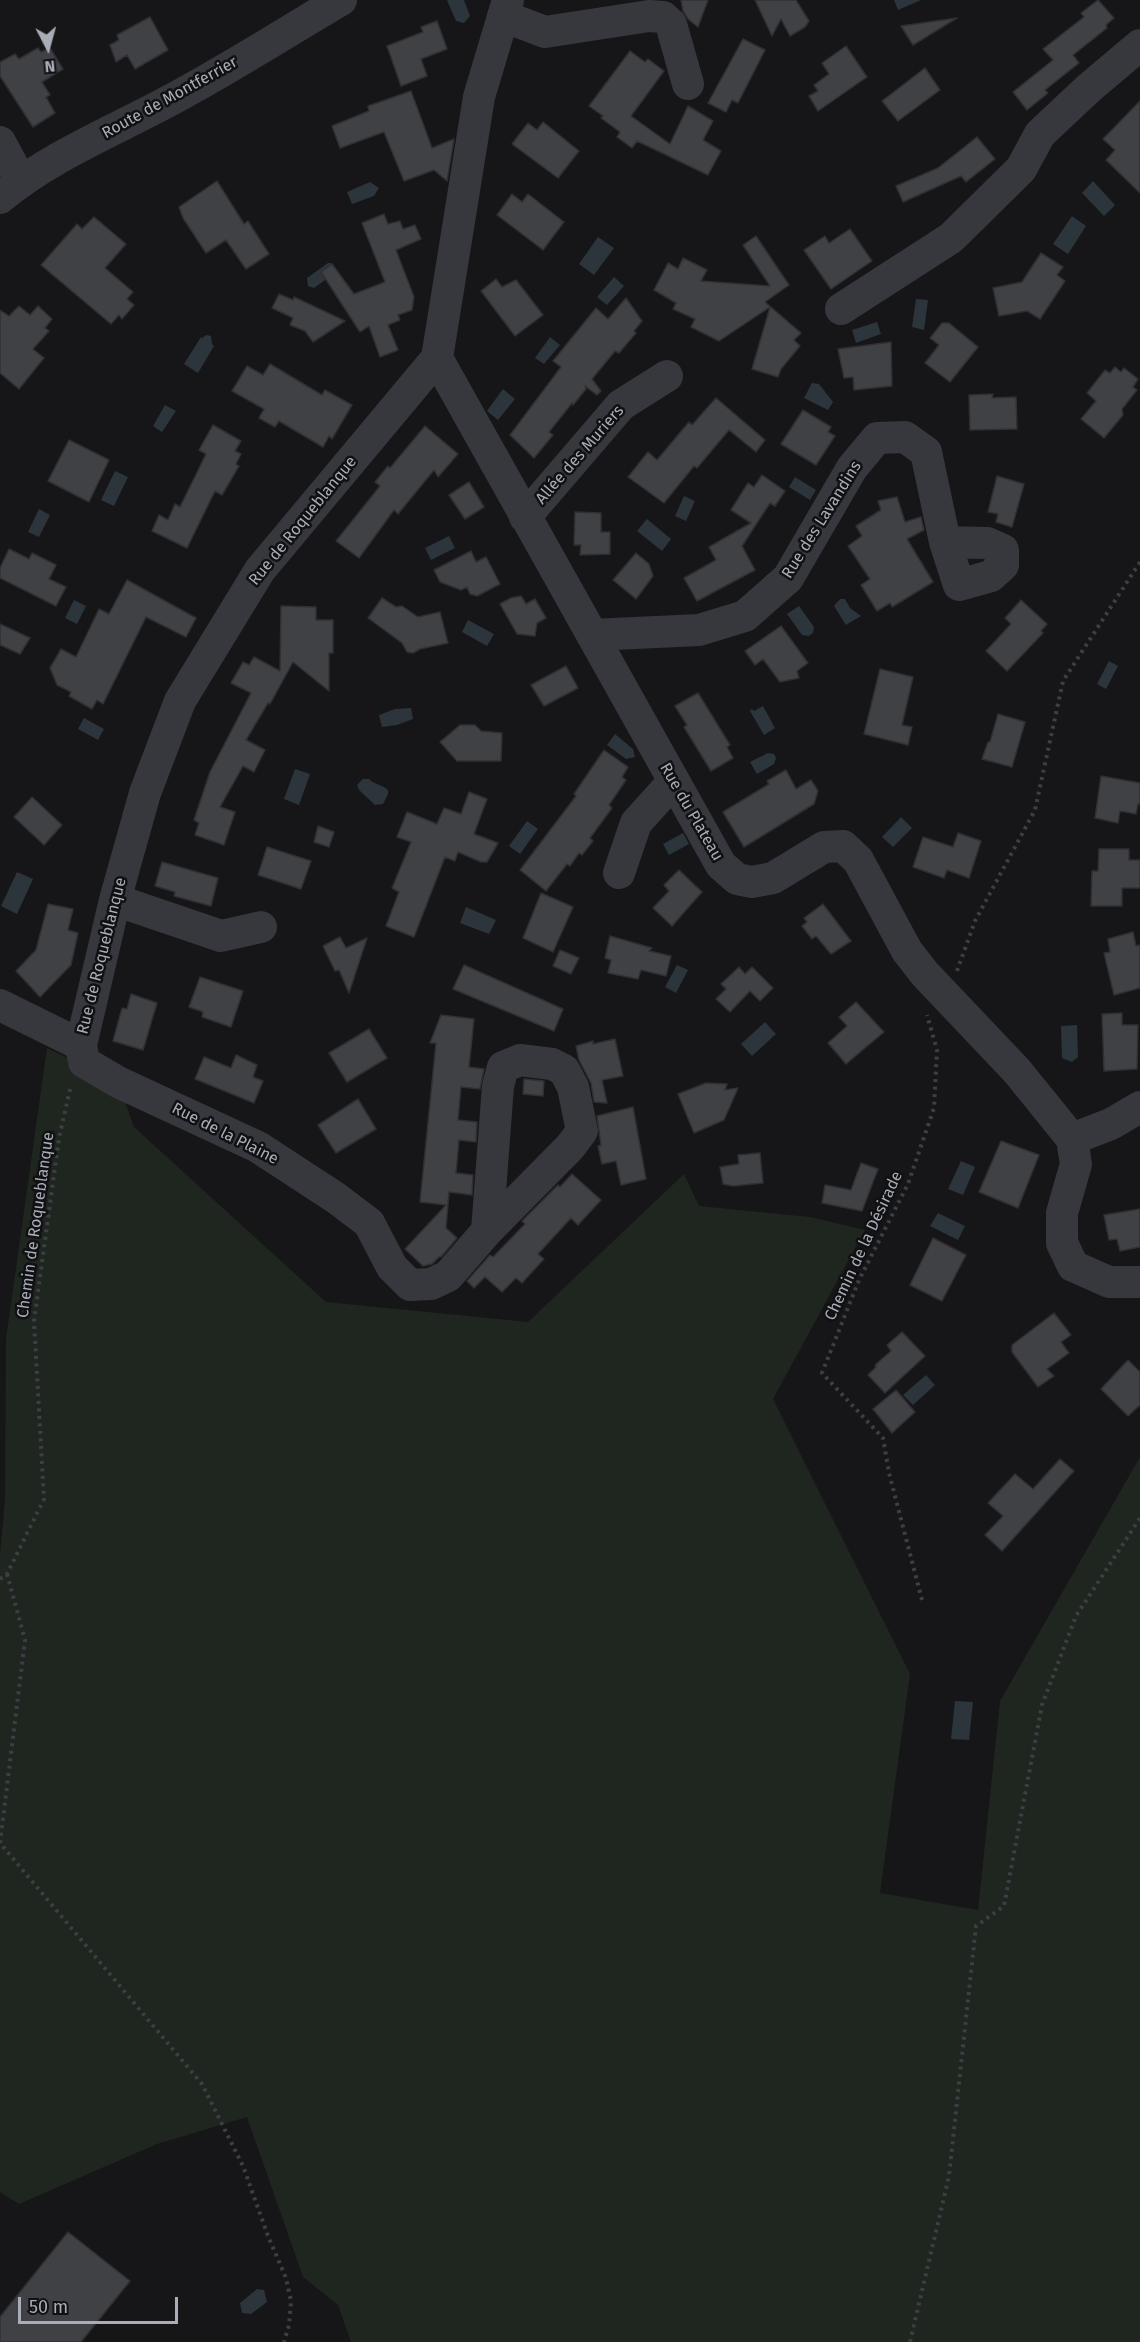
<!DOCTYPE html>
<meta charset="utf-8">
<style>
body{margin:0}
#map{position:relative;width:1140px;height:2342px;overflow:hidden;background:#161618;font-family:"Fira Sans",sans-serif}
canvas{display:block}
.north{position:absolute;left:18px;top:18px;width:60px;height:60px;-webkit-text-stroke:4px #111113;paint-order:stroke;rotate:174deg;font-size:16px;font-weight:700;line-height:24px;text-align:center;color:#a8adb8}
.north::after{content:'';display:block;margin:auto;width:21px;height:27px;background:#a8adb8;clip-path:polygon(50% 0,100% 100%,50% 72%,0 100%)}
.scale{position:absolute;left:18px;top:2297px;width:160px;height:27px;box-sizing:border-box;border:3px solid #a8adb8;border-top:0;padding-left:8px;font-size:18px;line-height:21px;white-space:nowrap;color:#a8adb8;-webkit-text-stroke:4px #111113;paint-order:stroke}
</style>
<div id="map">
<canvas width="1140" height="2342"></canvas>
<div class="north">N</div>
<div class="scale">50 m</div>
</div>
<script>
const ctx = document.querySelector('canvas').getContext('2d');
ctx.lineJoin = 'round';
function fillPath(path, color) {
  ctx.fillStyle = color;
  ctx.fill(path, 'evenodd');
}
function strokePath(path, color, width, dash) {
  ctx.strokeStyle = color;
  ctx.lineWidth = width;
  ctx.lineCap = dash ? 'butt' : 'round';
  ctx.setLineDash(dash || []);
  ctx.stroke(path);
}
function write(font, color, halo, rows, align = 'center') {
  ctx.font = font + ' "Fira Sans",sans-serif';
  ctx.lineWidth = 5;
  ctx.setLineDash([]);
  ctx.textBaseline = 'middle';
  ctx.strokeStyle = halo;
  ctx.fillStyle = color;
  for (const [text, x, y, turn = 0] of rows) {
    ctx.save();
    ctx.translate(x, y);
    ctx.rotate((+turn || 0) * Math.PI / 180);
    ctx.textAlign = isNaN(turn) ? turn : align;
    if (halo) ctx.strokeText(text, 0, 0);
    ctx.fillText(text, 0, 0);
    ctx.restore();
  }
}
fillPath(new Path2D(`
 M47,1048L118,1082L134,1127L326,1302L528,1322L684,1174L699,1206L810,1217L865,1230L773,1399L910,1674L880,1893L978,1910L1000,1701L1140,1457V2342H351L338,2305L303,2277L247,2117L157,2144L19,2204L0,2192V1554L5,1501L6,1339Z`), '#1e261f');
fillPath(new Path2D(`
 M447,0H464L470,16L464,23L456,21Z
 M894,0H921L898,10Z
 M1093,181L1115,205L1104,216L1082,193Z
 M370,182L379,188L374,196L352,204L347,192Z
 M1072,216L1086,226L1068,254L1053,244Z
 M598,237L614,248L594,275L579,264Z
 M328,263H331L335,273L314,288L308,286L307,278Z
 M614,277L624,286L607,305L597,297Z
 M916,299L928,300L924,330L912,327Z
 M877,322L881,334L856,343L852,330Z
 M206,335L211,336L212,344L214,346L198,373L184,364L201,337L202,338Z
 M550,337L560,345L544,364L535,358Z
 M812,383L819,384L833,402L828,410L804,398Z
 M503,389L515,399L498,420L487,411Z
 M165,405L176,411L162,432L153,426Z
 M115,471L128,477L114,506L101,500Z
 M795,477L816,490L810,500L789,487Z
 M684,496L695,501L686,521L675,516Z
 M39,509L50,515L39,537L28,532Z
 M647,519L671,539L662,551L637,531Z
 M449,536L455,548L431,560L425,548Z
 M840,599H845L850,608L861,616L846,625L834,606Z
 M74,600L86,606L77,624L65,618Z
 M799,606L814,627L813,633L809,636L802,635L787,614Z
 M468,620L494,634L487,646L462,632Z
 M1109,661L1118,666L1106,689L1097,684Z
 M763,706L775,728L764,735L750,711L752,709L754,711Z
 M411,708L413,719L397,725L382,727L379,715L395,709Z
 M84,718L104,729L98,740L78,729Z
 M615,734L633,749L635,757L626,759L607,745Z
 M768,753L774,754L776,758L774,764L757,774L750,762Z
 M295,769L310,774L299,805L284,799Z
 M363,779H369C375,785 381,784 388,790V794L383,804L375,805L359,790L357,785Z
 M901,817L912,828L893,847L882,837Z
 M527,821L538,829L520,854L509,846Z
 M683,833L689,844L669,855L663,844Z
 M17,872L33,879L17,914L1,906Z
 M466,907L496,920L489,934L460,923Z
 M677,965L688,970L676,993L665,987Z
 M765,1022L776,1034L752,1056L741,1044Z
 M1077,1025L1078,1057L1072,1062L1062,1058L1061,1026Z
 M961,1161L975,1167L963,1195L948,1189Z
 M938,1213L965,1226L958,1240L930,1226Z
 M926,1375L935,1385L913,1405L903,1395Z
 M955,1701L973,1702L969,1740L951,1739Z
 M257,2289L264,2290L267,2302L251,2314L242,2313L240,2303Z`), '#2c353c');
const building = new Path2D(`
 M681,0H708L698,27L688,19L683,11Z
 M755,0H796L809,21L805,27L790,36L781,19L772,36Z
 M1098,0L1114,18L1106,25L1107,28L1073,55L1079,63L1045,90L1048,93L1027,110L1013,92L1053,60L1043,49L1084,17L1081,13Z
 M150,17L168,50L135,69L127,55L116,62L110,45L119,40L117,35Z
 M957,18L913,45L901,26Z
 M437,21L447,49L421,59L427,76L401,86L387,46L423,32L421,27Z
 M743,39L765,50L738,103L732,100L726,112L708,103Z
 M846,46L867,77L818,111L809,96L818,91L814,85L829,74L822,63Z
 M38,48L41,52L50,48L63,69L42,82L50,95L46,97L55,113L33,127L0,76V62L15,54L19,59Z
 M630,51L645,62L648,59L664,71L631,116L670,144L688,106L713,121L703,140L721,151L708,175L637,141L632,148L617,137L620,132L601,118L603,116L589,106Z
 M925,68L940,90L898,121L882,101Z
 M411,91L432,148L454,139L447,181L434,170L404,181L384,132L340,148L332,126L369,111L368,106Z
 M1140,101V193L1106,160L1115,150L1103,139Z
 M543,122L579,151L558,178L512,144L528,123L537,130Z
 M977,137L995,159L966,182L961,176L903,202L896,186L938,168Z
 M217,181L244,224L248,221L269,254L246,269L226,240L206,253L183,218L179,207Z
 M512,194L522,202L528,194L564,222L543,250L497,215Z
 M384,214L388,224L400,221L403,229L415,225L421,239L396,250L414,297L412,310L398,315L400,320L388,325L398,350L380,357L369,326L360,332L321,272L332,264L354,294L385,282L362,223Z
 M94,217L126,244L105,268L133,292L127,299L134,305L122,319L119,315L111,324L41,265L77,224L82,229Z
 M850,229L872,261L831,289L804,250L825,236L829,243Z
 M756,236L789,285L765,302L801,333L794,340L800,346L781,369L778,377L752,369L770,307L719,341L691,327L695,319L673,309L676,303L654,290L668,263L678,269L683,258L707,270L701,281L770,286L743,245Z
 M1041,253L1063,267L1057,275L1065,281L1040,319L1027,311L999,316L993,288L1022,282Z
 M496,279L502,287L516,280L543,315L515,336L481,291Z
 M279,294L293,300L294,297L345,321L313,342L305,331L290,325L293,318L272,308Z
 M626,298L642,321L634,331L636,333L619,353L615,351L592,379L601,391L597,395L585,386L586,389L573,405L572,403L549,432L553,435L534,458L510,435L561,367L553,361L596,308L608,319Z
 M19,306L30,315L38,306L52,319L45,328L49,331L33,349L44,358L19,389L0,373V310L9,316Z
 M942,323H949L978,347L950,382L925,363L939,345L930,338Z
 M891,342L892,386L854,390L853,377L844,378L838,349Z
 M270,364L322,395L325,390L352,405L332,439L329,436L323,447L279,421L275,427L259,418L264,409L232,391L247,366L263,375Z
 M1115,367L1121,372L1124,368L1138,379L1133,387L1137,390L1122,409L1123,415L1104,438L1081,419L1096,401L1087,393L1105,370L1110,373Z
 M993,394L992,398L1016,397L1017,429L970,430L969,395Z
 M716,398L765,440L756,452L729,430L697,468L694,466L664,503L628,477L648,452L657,460L689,422L692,425Z
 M803,410L831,427L828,432L835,436L816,465L781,444Z
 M213,425L241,441L235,451L241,454L236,464L239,466L222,495L215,491L187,548L152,531L159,515L168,520L175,504L180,507L206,454L199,450Z
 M425,426L458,454L438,477L434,470L398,514L394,510L359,558L336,541L380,486L375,482L388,466L390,468Z
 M69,440L109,460L89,502L48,481Z
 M762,475L785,491L775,506L770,503L742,546L755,570L697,601L684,578L716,560L709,547L751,523L731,510L748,483L754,487Z
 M997,476L1024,484L1012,527L996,522L998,514L988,512Z
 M469,482L484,507L465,519L449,495Z
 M897,497L905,522L921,517L924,530L907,539L933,582L892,607L890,603L877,611L861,585L870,579L848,546L862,536L856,526L881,510L878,501Z
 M575,512L601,513V532H610V554L580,555L581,545H574Z
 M9,549L29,559L32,553L56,565L49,579L66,587L56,606L0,578V568Z
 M471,551L476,562L486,557L500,584L477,596L470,594L467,587L461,590L440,582L434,570Z
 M636,553L649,564L653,576L636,599L613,580Z
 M127,580L196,618L186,637L146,617L103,704L97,700L92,709L69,696L71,692L57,685L50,668L61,649L76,657L99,609L109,614Z
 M521,596L526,604L535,599L546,618L537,623L535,636L517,634L500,604L511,598Z
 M382,598L396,607L402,606L418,617L440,612L448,643L420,649L413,653L407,652L402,643L368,618Z
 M1021,600L1047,624L1041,631L1043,633L1007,671L986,651L1011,624L1005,618Z
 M281,606L316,607V620H333V653H329V691L293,662L270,704L268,703L246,740L265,750L254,772L243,766L220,807L235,812L224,845L195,835L199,823L194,820L210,772L251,693L231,683L243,662L249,665L254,657L280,671Z
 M0,624L30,638L20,654L0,645Z
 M781,626L808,663L797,671L799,678L780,682L763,659L755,665L745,651Z
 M566,666L578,688L544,706L531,685Z
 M880,669L913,677L902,725L912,727L908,745L864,734Z
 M698,693L730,745L727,747L733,758L711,771L684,727L687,725L675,706Z
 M998,714L1025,722L1012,767L982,759L988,742H990Z
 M460,725H475L481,731L502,733L501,761H457L440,742Z
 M604,750L628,767L622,777L626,780L609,805L612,808L590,838L593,841L582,855L579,853L570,866L567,864L546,891L520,870L576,796L574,794Z
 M786,770L796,789L811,780L818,791L814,804L744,847L723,812L769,784L767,781Z
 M1101,776L1140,783V804H1138L1136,814L1120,811L1118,823L1095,818Z
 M469,792L487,799L474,834L498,843L487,862H481L458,852L455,861L445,857L414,937L386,926L399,892L392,888L411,842L397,837L407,812L437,824L444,808L461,814Z
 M32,797L62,825L44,845L14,817Z
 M318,826L334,832L329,847L314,842Z
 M958,833L981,841L969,878L947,870L944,878L913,867L923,837L953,847Z
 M267,847L311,861L301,889L258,875Z
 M1099,849H1129V860H1140V888H1122V906H1091L1092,871H1098Z
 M162,862L218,878L211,906L174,896L175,892L155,886Z
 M679,870L702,892L672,926L653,908L669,891L664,885Z
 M541,893L573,907L553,952L523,938Z
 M48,904L73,909L68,930L78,933L71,965L40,997L16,971L36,950Z
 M823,904L851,941L831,954L816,936L812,939L802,926L807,922L804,918Z
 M1133,932L1136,946L1140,945V988L1114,995L1104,953L1110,952L1108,939Z
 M610,936L652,948L649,951L671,956L666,976L641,970L638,979L608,973L611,960L605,958Z
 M340,937L346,948L367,938L349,993L339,970L335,971L323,946Z
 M560,950L579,958L571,974L553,966Z
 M464,965L563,1009L554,1031L453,989Z
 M739,967L745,974L752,967L773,988L760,1001L750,991L730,1012L716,999L726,989L721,984Z
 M200,977L243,991L231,1027L202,1017L203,1012L189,1007Z
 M131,994L157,1003L143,1050L113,1041L122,1008L127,1009Z
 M856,1002L884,1032L846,1064L828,1043L847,1026L839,1017Z
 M1122,1013V1025H1138L1137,1069L1104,1071L1102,1014Z
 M441,1015L474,1019L469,1067L484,1069L480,1089L461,1087L458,1120L477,1122L476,1142L459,1140L456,1173L473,1175L472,1195L449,1192L446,1228L457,1238L441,1257L440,1256L432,1264L423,1266L405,1249L446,1205L420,1202L436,1043H430Z
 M369,1029L387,1058L347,1082L329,1053Z
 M615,1039L623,1076L602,1080L607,1103L594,1102L591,1083L579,1060L576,1046L593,1041V1044Z
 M236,1055L257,1065L253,1077L263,1081L254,1103L195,1079L204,1057L231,1068Z
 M524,1079L544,1081L543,1096L523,1094Z
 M706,1083L727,1084L725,1090L738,1088L724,1120L694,1133L678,1094Z
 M358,1099L376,1129L336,1153L318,1125Z
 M633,1107L646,1179L621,1185L616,1161L602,1164L598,1146L601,1145L597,1116Z
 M1001,1141L1039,1155L1018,1208L979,1192Z
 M760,1153L763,1183L733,1186L723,1184L720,1167L739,1164L738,1155Z
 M861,1163L878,1169L862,1211L822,1203L825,1185L851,1190Z
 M572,1174L601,1200L578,1225L571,1218L538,1254L544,1259L522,1283L516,1278L502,1292L485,1277L474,1288L467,1281L490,1255L493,1257L525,1224L522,1221L558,1185L560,1187Z
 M1140,1209V1247L1120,1251L1117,1239L1109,1240L1104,1215Z
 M933,1238L966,1255L942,1301L910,1285Z
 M1054,1313L1071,1335L1061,1342L1069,1353L1047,1369L1054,1376L1038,1387L1012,1352V1345Z
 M902,1332L925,1356L885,1393L868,1375L876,1367L875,1365L891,1351L887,1345Z
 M1128,1360L1140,1372V1405L1128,1416L1101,1389Z
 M896,1390L915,1412L892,1433L873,1409Z
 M1060,1459L1074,1471L1002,1551L985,1535L1003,1516L988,1503L1015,1474L1033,1489Z
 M68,2232L130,2281L81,2342H0V2317Z`);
fillPath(building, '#404145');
strokePath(building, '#303034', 1.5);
strokePath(new Path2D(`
 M957,971L975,921L1035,810L1063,681L1140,562
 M7,1574L25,1640L0,1843L202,2084L243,2166L268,2236L286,2278L291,2301L289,2325L284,2342
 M0,1579L7,1574L44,1499L34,1321L59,1138L71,1085
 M922,1600L889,1473L883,1438L822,1373L859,1280L908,1184L934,1108L937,1050L927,1015
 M910,2342L949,2176L976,1926L1004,1906L1042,1705L1076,1616L1140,1518`), '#3d3f44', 4, [3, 4.5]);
strokePath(new Path2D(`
 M503,16L545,32L649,16L663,17L671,24L688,84
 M0,142L21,181
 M0,198C49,157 111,132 167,102C226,71 283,34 341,0
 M841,309L951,238L1021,169L1040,134L1089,88L1140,45
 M437,358L721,865L737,879L752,882L773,878L824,847L843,846L858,860L907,951L925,974L1017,1071L1072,1139L1076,1164L1062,1213V1243L1073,1266L1109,1282H1140
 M525,517L621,405L667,376
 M592,635L699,630L745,616L788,578L852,468L877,438L905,437L926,452L945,542L959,585L991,576L1003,565V550L987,543L945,542
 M619,873L636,823L673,782
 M115,900L221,936L261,927
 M0,1005L81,1045
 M1072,1139L1111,1124L1140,1107
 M487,1231L498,1086L503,1067L520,1060L552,1064L564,1070L573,1087L582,1131L570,1147L487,1231L448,1276L431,1284L410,1285L392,1267L369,1223L336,1198L258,1147L118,1082L84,1062L81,1045L115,900L145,793L180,701L260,570L437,358L479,97L508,0`), '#37383d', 32);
write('16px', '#a8adb8', '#111113', [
 ["Route de Montferrier",170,98,-29],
 ["Allée des Muriers",580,455,-49],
 ["Rue des Lavandins",822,520,-58],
 ["Rue de Roqueblanque",303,521,-51],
 ["Rue du Plateau",691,812,60],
 ["Rue de Roqueblanque",102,956,-76],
 ["Rue de la Plaine",225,1134,27],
 ["Chemin de Roqueblanque",36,1225,-82],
 ["Chemin de la Désirade",864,1246,-65]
]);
</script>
